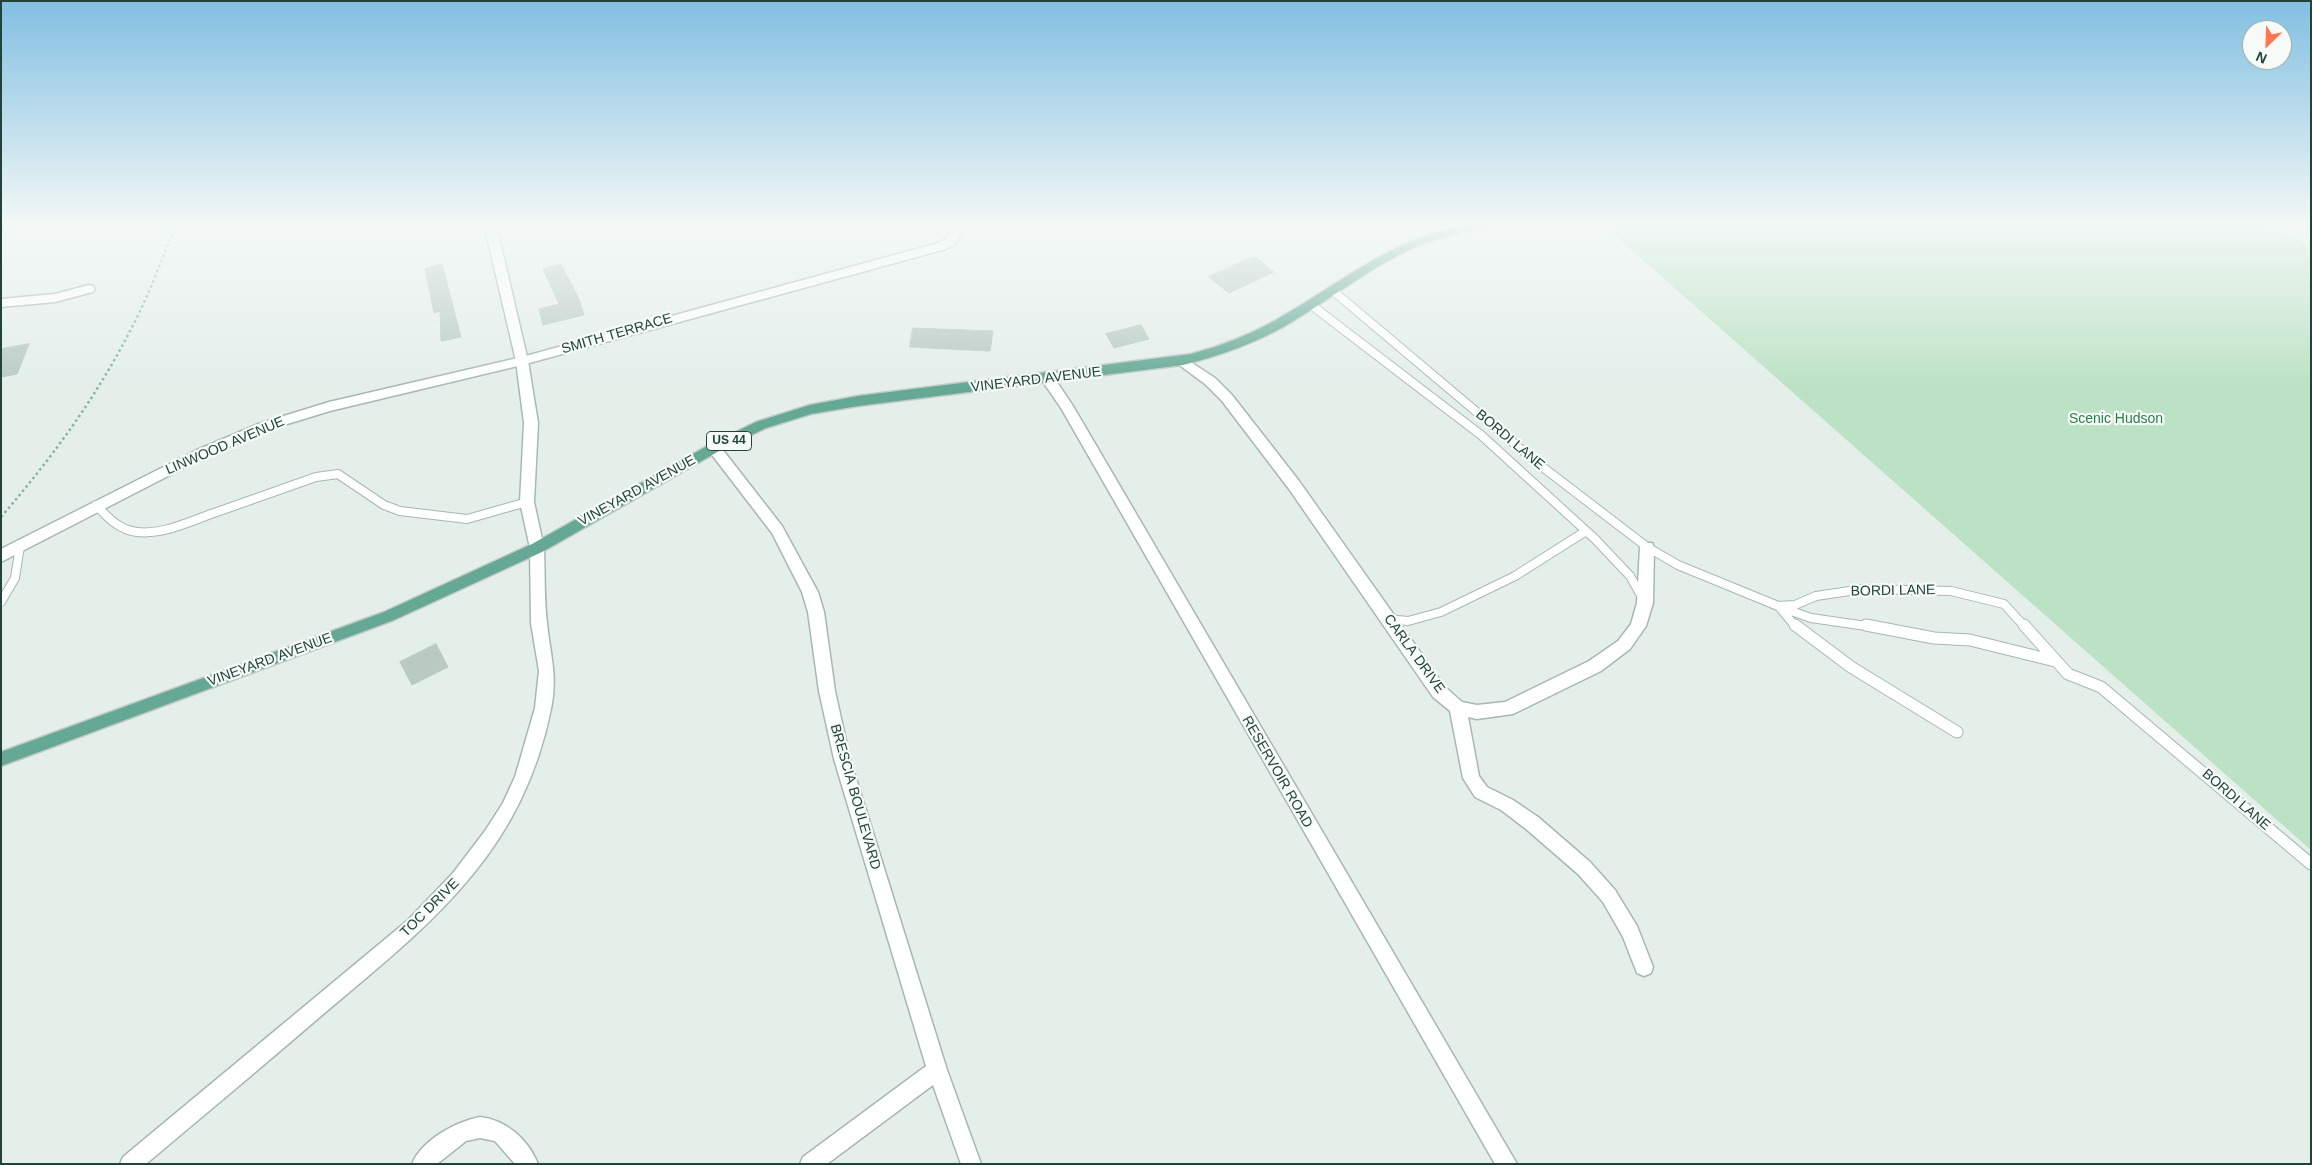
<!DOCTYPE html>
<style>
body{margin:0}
#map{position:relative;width:2312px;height:1165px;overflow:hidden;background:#e5efea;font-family:Arial,sans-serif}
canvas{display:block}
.frame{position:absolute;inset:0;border:2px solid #214339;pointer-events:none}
.north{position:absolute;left:2242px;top:20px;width:50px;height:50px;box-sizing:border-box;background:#f6fbf8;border:1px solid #a1b1ac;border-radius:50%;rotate:204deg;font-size:14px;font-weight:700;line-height:20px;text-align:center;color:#214339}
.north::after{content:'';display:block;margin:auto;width:18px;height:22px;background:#ff7653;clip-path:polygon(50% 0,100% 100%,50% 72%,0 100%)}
</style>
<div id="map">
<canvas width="2312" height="1165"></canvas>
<div class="frame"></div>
<div class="north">N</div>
</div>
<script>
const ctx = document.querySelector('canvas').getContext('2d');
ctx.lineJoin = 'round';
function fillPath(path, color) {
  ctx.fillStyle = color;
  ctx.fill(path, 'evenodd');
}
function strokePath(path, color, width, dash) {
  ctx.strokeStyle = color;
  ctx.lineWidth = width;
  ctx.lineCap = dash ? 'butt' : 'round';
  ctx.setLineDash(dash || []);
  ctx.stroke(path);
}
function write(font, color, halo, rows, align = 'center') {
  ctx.font = font + ' Arial,sans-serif';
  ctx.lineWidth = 4.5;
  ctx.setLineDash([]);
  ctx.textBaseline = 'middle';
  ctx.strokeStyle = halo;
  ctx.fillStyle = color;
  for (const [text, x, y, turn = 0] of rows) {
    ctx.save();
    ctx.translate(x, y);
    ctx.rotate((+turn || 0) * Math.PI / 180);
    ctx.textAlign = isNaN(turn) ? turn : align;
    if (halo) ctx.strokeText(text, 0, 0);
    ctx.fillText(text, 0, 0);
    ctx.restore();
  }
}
fillPath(new Path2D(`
 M1602,224H2265L2311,246V850Z`), '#bce2c5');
const building = new Path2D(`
 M1254,256L1274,272L1229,293L1209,277Z
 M442,264L461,337L441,341L440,311L434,313L425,269Z
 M561,264L579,299L584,315L543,325L539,309L559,304L543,269Z
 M1141,325L1149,339L1114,348L1106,334Z
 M913,328L993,331L990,351L910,347Z
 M29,344L17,374L1,377V349Z
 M436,644L448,667L412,685L400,662Z`);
fillPath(building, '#b9cac3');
strokePath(building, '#b6cac1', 1);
const laneFar1 = new Path2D(`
 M1332,290L1536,462L1647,547L1678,565L1778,606L1795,605L1816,596L1863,589L1951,591L2004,604L2025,627
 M1310,304L1481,435L1595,539L1630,576L1643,599
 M96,505C107,517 119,530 137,532C164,535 190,521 214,513C248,501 282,489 316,477L338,474L384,505L400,511L467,519L527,502
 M1,602L15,578L20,546
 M1780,607L1811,618L1873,627
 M1780,608L1796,627
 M1388,619L1408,621L1441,612L1515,576L1586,531`);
const lane = new Path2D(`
 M1795,625L1851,667L1957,732
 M1866,625L1934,638L1970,640L2055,661
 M2024,625L2068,674L2101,687L2311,864`);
const street = new Path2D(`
 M953,224H965L966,228L954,245L946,249L522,365L330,411L271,429L207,456L1,562V549L197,450L261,423L329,402L522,357L938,243L946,239L954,228Z
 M89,285L93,286L95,289L93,292L55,302L1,307V299L55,294Z
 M1183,357L1215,378L1232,395L1299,481L1445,687L1462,702L1477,705L1505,702L1589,661L1618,641L1631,624L1637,603L1640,547L1642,543H1652L1654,547L1653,603L1646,626L1630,649L1601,671L1513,714L1477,719L1468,717L1479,776L1487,787L1513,800L1538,817L1590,862L1615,890L1637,926L1653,967L1651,973L1644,976L1637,973L1623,937L1603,902L1578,874L1526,829L1501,810L1475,797L1463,778L1450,711L1433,697L1289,489L1222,401L1205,384L1178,364L1177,361Z
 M1048,375L1053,376L1073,406L1517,1164H1495L1061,408L1041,379Z
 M714,443L719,445L782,526L818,592L824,612L835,691L850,759L947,1070L981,1164H961L933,1085L827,1164H800L803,1157L926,1066L834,759L819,691L808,612L802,592L772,533L709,451L707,448L709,445Z
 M537,542L542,544L544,548C545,573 544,598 547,623C550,654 558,676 551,709C521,856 429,925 321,1016C263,1066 204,1115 146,1164H120L123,1157L407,921L453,873L485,831L503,803L515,777L535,708L539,671L531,623L530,548L532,544Z
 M480,1117C506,1120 528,1139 538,1164H515L495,1141L480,1138L466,1141L437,1164H412C422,1140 455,1122 480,1117Z`);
const secondary = new Path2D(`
 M484,224H496L528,361L538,423L534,502L544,548L542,552H532L530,548L520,502L524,423L516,361Z`);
const primary = new Path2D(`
 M1465,224H1490L1488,226C1463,233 1439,237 1415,247C1369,268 1329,300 1285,326C1253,344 1218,356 1183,365L858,406L811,414L766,428L719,451L542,552L394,620L1,766V752L384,612L532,544L709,445L756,422L810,405L858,396L1191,354C1221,346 1249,335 1276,320C1343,282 1386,242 1465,224Z`);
strokePath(laneFar1, '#a6b8b1', 10);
strokePath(lane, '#a6b8b1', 13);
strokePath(street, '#a6b8b1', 3);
strokePath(secondary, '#a2bcb2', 3);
strokePath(primary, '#c1cac8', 3);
strokePath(new Path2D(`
 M1,517C51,459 96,398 131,329C149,295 162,259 176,224`), '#82b6a4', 2.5, [2.5, 3]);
strokePath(laneFar1, '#fff', 8);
strokePath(lane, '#fff', 11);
fillPath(street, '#fff');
fillPath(secondary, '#fff');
fillPath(primary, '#65a995');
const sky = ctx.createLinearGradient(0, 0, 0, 387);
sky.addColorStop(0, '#81bfe2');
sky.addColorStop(0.58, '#f3f8f6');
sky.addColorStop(1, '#f3f8f600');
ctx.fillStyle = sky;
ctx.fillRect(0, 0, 2312, 387);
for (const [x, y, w] of [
 [729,441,45]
]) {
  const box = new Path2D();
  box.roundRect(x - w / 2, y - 9.5, w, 19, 4);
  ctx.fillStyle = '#f6fbf8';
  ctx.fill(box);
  strokePath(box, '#214339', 1);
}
write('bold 12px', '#214339', null, [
 ["US 44",729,441]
]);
write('14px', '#214339', '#f6fbf8', [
 ["SMITH TERRACE",617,334,-16],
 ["VINEYARD AVENUE",1036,380,-7],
 ["BORDI LANE",1510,440,40],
 ["LINWOOD AVENUE",225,446,-23],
 ["VINEYARD AVENUE",637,491,-29],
 ["BORDI LANE",1893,591,-1],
 ["CARLA DRIVE",1414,654,54],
 ["VINEYARD AVENUE",270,660,-20],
 ["RESERVOIR ROAD",1277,772,60],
 ["BRESCIA BOULEVARD",855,797,74],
 ["BORDI LANE",2236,800,41],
 ["TOC DRIVE",430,908,-45]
]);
write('14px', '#277f46', '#f6fbf8', [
 ["Scenic Hudson",2116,419]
]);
</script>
